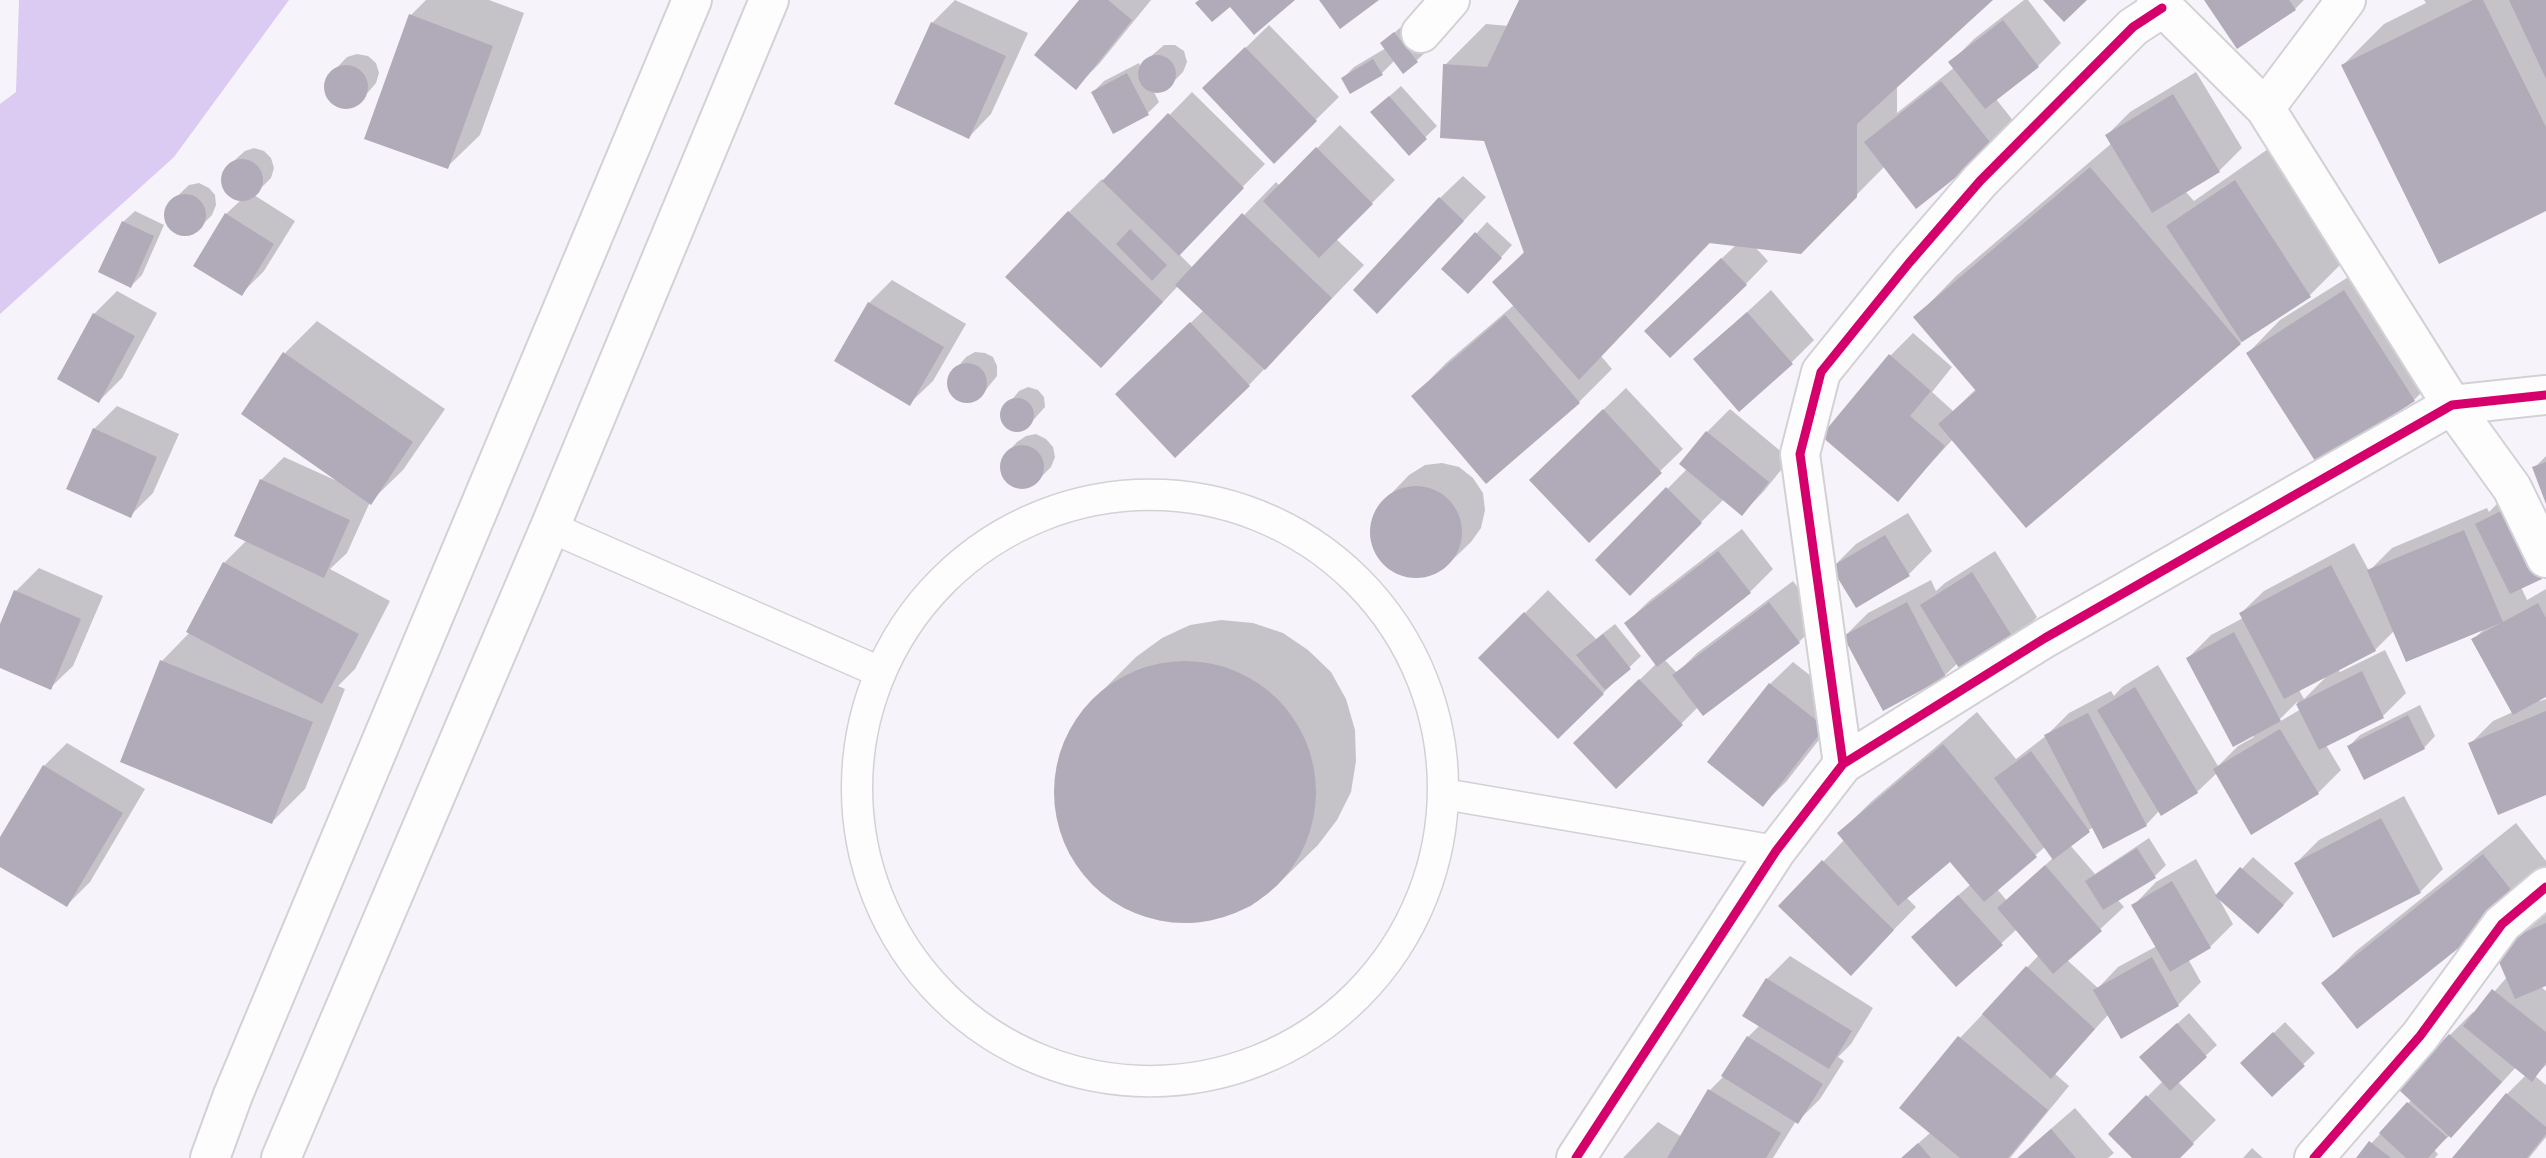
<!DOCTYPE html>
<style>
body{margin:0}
canvas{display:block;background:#f6f3fa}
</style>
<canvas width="2546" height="1158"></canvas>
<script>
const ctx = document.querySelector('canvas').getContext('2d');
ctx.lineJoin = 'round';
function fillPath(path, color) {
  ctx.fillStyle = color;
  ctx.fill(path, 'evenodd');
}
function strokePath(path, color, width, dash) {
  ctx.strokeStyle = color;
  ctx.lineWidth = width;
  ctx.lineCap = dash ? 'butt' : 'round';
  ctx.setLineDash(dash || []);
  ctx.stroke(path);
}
fillPath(new Path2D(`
 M19,0H289L174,157L0,314V104L16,92Z`), '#dbcaf2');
fillPath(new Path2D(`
 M426,0H489L524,13L480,135L447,167L411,15Z
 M955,0L1028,33L991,114L969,137L896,104L932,23Z
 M1081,0H1151L1099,64L1076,87Z
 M1521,0H1990L1897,85V113L1955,67L1951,62L1974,39L2024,0H2028L2061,43L2038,66L1996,99L2015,123L1993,146L1885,166L1800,252L1755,247L1768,261L1746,284L1669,308L1736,245L1711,242L1601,356L1612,369L1579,402L1414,396L1446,363L1514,305L1494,282L1525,251L1485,139L1445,65L1486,24L1509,26Z
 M2206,0H2304L2295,9Z
 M2424,0H2546V209L2343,65L2384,24L2426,3Z
 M1407,22L1428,50L1416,61L1395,60L1382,73L1351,92L1343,78L1354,67L1386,48L1382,43Z
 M1269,25L1339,97L1274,161L1227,66Z
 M1164,45H1175L1184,51L1187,62L1183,72L1171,84L1162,91L1153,90L1159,102L1148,113L1093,92L1104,81L1139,63L1141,68L1143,63Z
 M357,54L368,56L376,63L379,73L376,83L358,104L347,108L337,105L329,98L325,88L327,78L347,57Z
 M2196,72L2242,148L2219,171L2185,191L2194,201L2268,149L2342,263L2310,295L2240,343L1953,439L1898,499L1890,356L1913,333L1952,367L1932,392L1953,411L1976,389L1916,317L1956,276L2112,143L2107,135L2130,112Z
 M1401,86L1437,126L1409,153L1384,101Z
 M1192,92L1265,164L1178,253L1193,268L1276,182L1280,186L1340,125L1395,180L1336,239L1364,265L1249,385L1140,372L1204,310L1178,286L1134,333L1069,212L1102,179L1104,182Z
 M254,148L264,151L271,158L274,168L271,178L254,195L295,221L264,271L241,294L226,214L241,200L232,197L225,190L222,180L225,170L237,158L245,151Z
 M1463,176L1486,197L1400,289L1440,198Z
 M199,183L209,188L215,195L216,205L212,215L200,227L192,233L182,235L173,231L166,223L165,213L169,204L189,185Z
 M135,211L164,225L142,275L131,286L123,222Z
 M1487,222L1512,245L1480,281L1476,234Z
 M2377,259L2447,367L2414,400L2248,353L2280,320Z
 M892,280L966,324L933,381L910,403L869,303Z
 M1771,290L1814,340L1791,363L1695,360Z
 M117,291L157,313L122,378L99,401L94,314Z
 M317,321L445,409L403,470L370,502L347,553L330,569L390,601L355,669L338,686L345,689L305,789L272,822L162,661L190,632L224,563L247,540L261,480L284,457L337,481L338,480L285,353Z
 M975,352L985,353L993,357L997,366V376L980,397L971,402L961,401L953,396L949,387V377L966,357Z
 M1028,387L1038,390L1044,397L1045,407L1027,427L1018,431L1009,429L1003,421L1002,412L1019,391Z
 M1626,388L1683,449L1589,540L1554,457Z
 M117,406L179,434L153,493L130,516L94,429Z
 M1730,409L1790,459L1764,491L1742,514L1724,499L1630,594L1597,560L1687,469L1707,432Z
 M1036,434L1046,439L1053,447L1055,457L1051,467L1039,479L1030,487L1019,488L1009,483L1003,475L1002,465L1005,455L1017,442L1026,436Z
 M2546,456V500L2534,468Z
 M1442,463L1459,467L1473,478L1483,493L1485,510L1481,528L1471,542L1447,565L1432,575L1414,577L1397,573L1383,563L1374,548L1371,530L1375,513L1386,499L1409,475L1425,465Z
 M2500,501L2546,573L2541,578L2521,587L2527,600L2546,589V695L2538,699L2540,701L2546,699V793L2470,744L2493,721L2513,712L2473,640L2485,628L2394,631L2375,650L2338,669L2340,672L2385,650L2406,693L2383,716L2326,745L2341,770L2318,793L2217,773L2197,792L2162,814L2160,810L2146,825L2093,827L2070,845L2095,874L2149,838L2166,865L2155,876L2117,899L2124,907L2067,960L2098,988L2118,967L2157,946L2134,905L2156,882L2196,859L2217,896L2253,857L2294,893L2270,920L2218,897L2233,924L2210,947L2188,959L2201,982L2178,1005L2109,1014L2054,1073L2069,1086L2010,1158H1902L1931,1132L1960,1038L2039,955L2017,929L1956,985L1936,915L1971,884L1951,860L1906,897L1916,907L1874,950L1781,906L1844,840L1839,833L1872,801L1977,712L2016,759L2047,735L2069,713L2111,691L2114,696L2122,687L2158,665L2218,766L2238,746L2254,737L2188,658L2211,635L2243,618L2241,613L2264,591L2354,543L2369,571L2392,548L2487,508L2489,512ZM2326,677L2304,699L2299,690ZM2297,702L2301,709L2279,722L2278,721ZM2046,846L2054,857L2007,901L1997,889Z
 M1908,513L1932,551L1909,574L1856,605L1833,567L1856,544Z
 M1742,529L1773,569L1750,592L1664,659L1677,673L1697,653L1793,581L1822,619L1799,642L1698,707L1681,724L1598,720L1657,663L1626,623L1649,601Z
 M1995,551L2037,617L2014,640L1958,663L1945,675L1845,636L1868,613L1931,580L1936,591L1945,583Z
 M39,568L103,596L73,666L50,688L0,666V628L16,591Z
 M1548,590L1596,639L1615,624L1641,656L1558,737L1480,658Z
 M1221,620L1253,623L1283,633L1308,650L1331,672L1346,699L1355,730L1356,761L1351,792L1337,820L1318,845L1276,886L1251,906L1222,917L1191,923L1160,920L1130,910L1104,893L1082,871L1066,844L1057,813L1056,782L1062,751L1076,723L1095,698L1136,657L1162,638L1190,625Z
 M1793,662L1847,704L1786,782L1763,804L1770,684Z
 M2420,705L2435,736L2424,748L2349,746L2360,735Z
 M67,743L145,789L90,882L67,905L0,865V840L44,766Z
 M2404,796L2443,869L2420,892L2296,863L2319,840Z
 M2516,823L2546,861V870L2357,1026L2324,983L2356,951Z
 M2546,911V984L2540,986L2546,991V1065L2535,1076L2546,1085V1137L2529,1158H2454L2507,1094L2526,1075L2516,1067L2474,1113L2434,1150L2438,1154L2435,1158H2358L2412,1099L2450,1035L2473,1012L2475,1014L2507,977L2494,946Z
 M1790,956L1873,1008L1851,1044L1838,1057L1844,1061L1820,1099L1797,1122L1796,1121L1773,1158H1623L1658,1122L1682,1137L1710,1090L1724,1076L1748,1037L1760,1025L1767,979Z
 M2189,1013L2217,1045L2178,1082L2216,1120L2178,1158H2134L2110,1134L2163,1081L2153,1046Z
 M2285,1022L2315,1053L2272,1094L2243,1063Z
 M2075,1108L2114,1153L2108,1158H2017Z
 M2252,1148L2263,1158H2243Z`), '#0003');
fillPath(new Path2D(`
 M1079,0H1108L1132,20L1076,90L1034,55Z
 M1199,0H1295L1254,35L1230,7L1212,22L1195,3Z
 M1319,0H1379L1340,29Z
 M1519,0H1993L1857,124V197L1801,254L1709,243L1579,380L1492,282L1524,253L1484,141L1440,138L1443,64L1487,67Z
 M2043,0H2087L2064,22Z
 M2204,0H2289L2296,10L2237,49Z
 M2473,0H2483L2546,127V211L2439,264L2341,65Z
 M2509,0H2546V79Z
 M409,14L493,46L448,169L364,139Z
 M2003,20L2039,67L1985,109L1948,62Z
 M931,22L1006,56L969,139L894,104Z
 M1394,32L1418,62L1403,74L1380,43Z
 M1245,47L1317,121L1274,164L1202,88Z
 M1138 74a19 19 0 1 1 38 0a19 19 0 1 1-38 0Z
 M1373,59L1383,75L1350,94L1341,78Z
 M324 87a22 22 0 1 1 44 0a22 22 0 1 1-44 0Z
 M1127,73L1149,115L1113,134L1091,92Z
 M1941,81L1994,147L1916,209L1864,142Z
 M2173,94L2220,172L2152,213L2105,135Z
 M1389,96L1427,139L1409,156L1370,112Z
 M1168,113L1244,188L1179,256L1102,181Z
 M1316,147L1373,204L1319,258L1263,201Z
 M221 180a21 21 0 1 1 42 0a21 21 0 1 1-42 0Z
 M2090,167L2241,344L2026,528L1938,424L1976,391L1913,317Z
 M2235,180L2311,297L2242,342L2166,226Z
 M164 215a21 21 0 1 1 42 0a21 21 0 1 1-42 0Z
 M1439,197L1464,221L1377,314L1353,290Z
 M1068,211L1163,302L1101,368L1005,277Z
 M225,213L274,244L242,296L193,266Z
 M1242,213L1332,298L1265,370L1175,285Z
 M122,221L154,236L131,288L98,272Z
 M1130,229L1167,265L1152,281L1116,244Z
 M1475,232L1502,258L1468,294L1441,269Z
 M1721,258L1747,285L1670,358L1644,331Z
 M2344,290L2415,401L2317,464L2246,353Z
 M868,302L944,347L910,406L834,361Z
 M1747,312L1793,364L1739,412L1693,359Z
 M93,313L135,336L99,403L57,379Z
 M1505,315L1580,403L1486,484L1411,396Z
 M1190,322L1250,386L1175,458L1115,394Z
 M283,352L413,442L371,505L241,414Z
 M1889,354L1931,391L1910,416L1945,446L1898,502L1821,436Z
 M947 383a20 20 0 1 1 40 0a20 20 0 1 1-40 0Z
 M1000 415a17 17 0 1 1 34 0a17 17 0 1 1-34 0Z
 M1603,409L1662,473L1589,543L1529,480Z
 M93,428L157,457L131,518L66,489Z
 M1706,431L1769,482L1742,516L1679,464Z
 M1000 467a22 22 0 1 1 44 0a22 22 0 1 1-44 0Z
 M2546,462V504L2532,467Z
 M260,479L350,520L324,578L234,536Z
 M1370 532a46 46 0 1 1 92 0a46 46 0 1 1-92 0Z
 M1666,487L1702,523L1630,596L1595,560Z
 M2507,508L2542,579L2510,594L2475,524Z
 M2464,530L2503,622L2406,662L2367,570Z
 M1885,535L1910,576L1856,608L1831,567Z
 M1718,551L1751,593L1657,667L1624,623Z
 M223,562L359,634L322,704L186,632Z
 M2331,565L2376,651L2284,699L2239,613Z
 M1972,572L2015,641L1962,673L1920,605Z
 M14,590L81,619L51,690L0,668V624Z
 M1769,602L1800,643L1703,716L1672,675Z
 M1907,602L1946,677L1883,711L1843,636Z
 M2538,603L2546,618V697L2513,715L2471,639Z
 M1524,612L1604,694L1558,739L1478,658Z
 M2234,632L2281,721L2233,747L2186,658Z
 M1603,634L1631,669L1605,690L1576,655Z
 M160,660L313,722L272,824L120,762Z
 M1054 792a131 131 0 1 1 262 0a131 131 0 1 1-262 0Z
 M2362,671L2384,718L2319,750L2296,704Z
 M1639,679L1683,725L1616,789L1573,743Z
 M1769,683L1825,727L1763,807L1707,762Z
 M2135,687L2198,793L2161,816L2097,710Z
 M2546,711V795L2498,815L2468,743Z
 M2088,713L2147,826L2103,849L2044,735Z
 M2408,715L2425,749L2364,780L2347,746Z
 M2280,729L2319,794L2251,835L2213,769Z
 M1943,744L2037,857L1984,902L1950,862L1898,906L1837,833Z
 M2031,751L2090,832L2053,860L1994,778Z
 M43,765L123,813L67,907L0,867V837Z
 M2381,818L2421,893L2333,938L2294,863Z
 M2137,848L2156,878L2103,910L2085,881Z
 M2483,854L2519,900L2357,1029L2321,983Z
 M1822,860L1894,930L1851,976L1778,906Z
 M2045,865L2102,931L2053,974L1997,908Z
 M2240,867L2284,905L2258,934L2215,896Z
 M2172,881L2211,948L2170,972L2131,905Z
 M1958,895L2003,945L1956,987L1911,937Z
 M2546,923V986L2515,999L2492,946Z
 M2152,957L2179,1006L2121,1039L2093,990Z
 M2026,966L2095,1029L2051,1079L1982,1014Z
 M1766,978L1852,1031L1829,1069L1742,1016Z
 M2492,989L2546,1032V1063L2532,1082L2463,1026Z
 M2177,1023L2207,1057L2170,1091L2139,1057Z
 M2273,1032L2305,1066L2272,1097L2240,1063Z
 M2449,1034L2502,1082L2451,1138L2399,1090Z
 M1747,1036L1823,1084L1798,1124L1721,1076Z
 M1958,1036L2048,1110L2008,1158H1960L1899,1108Z
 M1708,1089L1781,1133L1766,1158H1667Z
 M2506,1093L2546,1127V1134L2527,1158H2452Z
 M2146,1095L2194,1144L2180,1158H2132L2108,1134Z
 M2407,1102L2447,1137L2428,1158H2406L2379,1133Z
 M2051,1129L2076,1158H2018Z
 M2369,1141L2391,1158H2356Z
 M1918,1143L1931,1158H1901Z`), '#b1abb9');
const service = new Path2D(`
 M857 788a293 293 0 1 1 586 0a293 293 0 1 1-586 0Z
 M550,527L880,672
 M1444,794L1776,851`);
const minor = new Path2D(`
 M2156,0L2265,108L2452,405L2512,488L2546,558
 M1421,33L1450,0
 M2265,108L2346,0
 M1843,764L1800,454L1821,372L1909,263L1980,181L2133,27L2162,8
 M1576,1158L1776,851L1843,764L2045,638L2452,405L2546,395
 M2314,1158L2420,1036L2502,924L2546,887`);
const primary = new Path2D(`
 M210,1158L233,1095L692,0
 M281,1158L550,527L769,0`);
strokePath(service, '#d3d1d6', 33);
strokePath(minor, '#d3d1d6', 42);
strokePath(primary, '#d3d1d6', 42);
strokePath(service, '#fefdfe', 30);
strokePath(minor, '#fefdfe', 38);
strokePath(primary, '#fefdfe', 38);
strokePath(new Path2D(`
 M1843,764L1800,454L1821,372L1909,263L1980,181L2133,27L2162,8
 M1576,1158L1776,851L1843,764L2045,638L2452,405L2546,395
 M2314,1158L2420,1036L2502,924L2546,887`), '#d6006c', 9);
</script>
